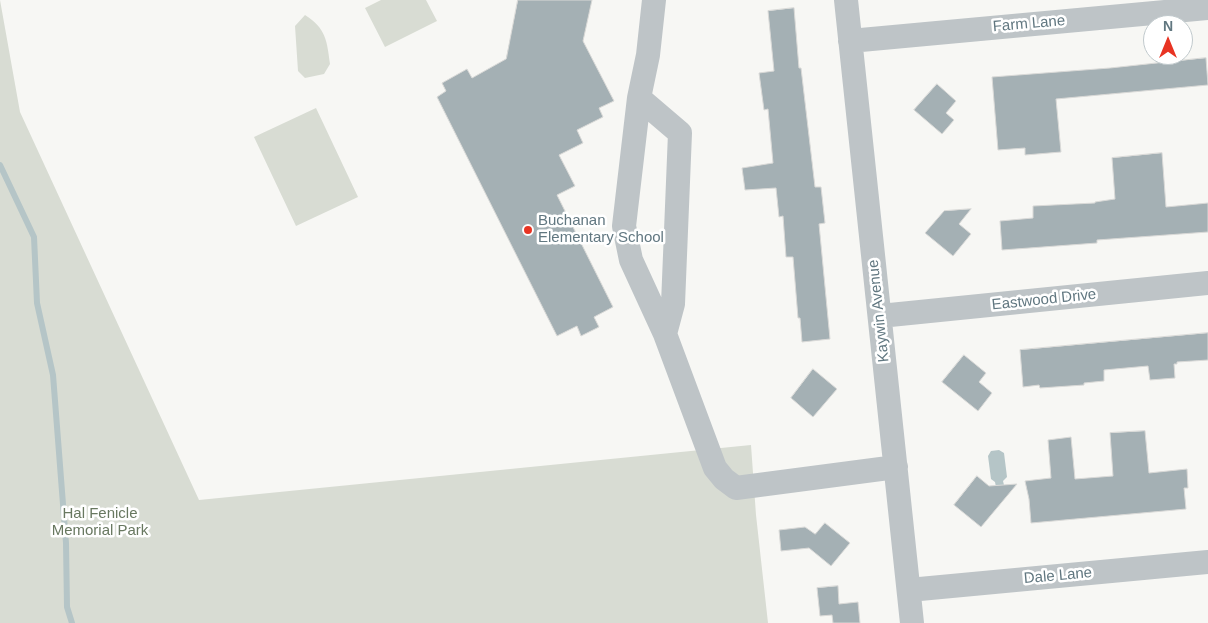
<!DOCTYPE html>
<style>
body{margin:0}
#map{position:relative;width:1208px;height:623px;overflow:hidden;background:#f7f7f4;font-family:Arial,sans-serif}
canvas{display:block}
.north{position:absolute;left:1143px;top:15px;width:50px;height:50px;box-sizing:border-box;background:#fff;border:1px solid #c0c9cc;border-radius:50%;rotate:0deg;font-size:14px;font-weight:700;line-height:20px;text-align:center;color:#617780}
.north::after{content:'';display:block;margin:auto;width:18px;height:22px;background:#e83423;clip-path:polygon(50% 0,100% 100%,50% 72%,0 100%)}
</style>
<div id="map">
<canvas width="1208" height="623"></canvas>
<div class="north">N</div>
</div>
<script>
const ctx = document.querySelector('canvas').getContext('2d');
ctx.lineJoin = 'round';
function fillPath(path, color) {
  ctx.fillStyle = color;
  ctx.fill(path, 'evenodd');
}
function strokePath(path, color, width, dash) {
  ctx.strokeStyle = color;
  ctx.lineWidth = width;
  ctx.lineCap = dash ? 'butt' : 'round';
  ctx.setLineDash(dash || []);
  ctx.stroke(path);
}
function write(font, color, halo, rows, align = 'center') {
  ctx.font = font + ' Arial,sans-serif';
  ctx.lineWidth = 5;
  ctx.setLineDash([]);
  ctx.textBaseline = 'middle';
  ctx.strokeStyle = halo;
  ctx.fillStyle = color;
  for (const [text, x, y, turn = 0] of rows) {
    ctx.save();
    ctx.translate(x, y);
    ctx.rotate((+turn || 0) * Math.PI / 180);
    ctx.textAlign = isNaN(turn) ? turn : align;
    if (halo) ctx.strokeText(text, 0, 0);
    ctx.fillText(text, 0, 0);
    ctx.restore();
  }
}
fillPath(new Path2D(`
 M0,0L20,112L199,500L751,445L756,515L768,623H0Z
 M381,0H426L437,21L385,47L365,8Z
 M305,15C326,28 327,41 330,64L324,74L305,78L298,71L295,26Z
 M316,108L358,197L296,226L254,137Z`), '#d8dcd3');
fillPath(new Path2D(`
 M999,450L1004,453L1007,477L1003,481L1004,485L996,487L995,482L991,479L988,456L991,451Z`), '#b5c5c7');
strokePath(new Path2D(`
 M0,165L34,237L37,303L53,375L66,543L67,607L72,623`), '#b5c5c7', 6);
const building = new Path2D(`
 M518,0H592L583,41L614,101L599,108L603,117L577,130L583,143L559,155L575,186L557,195L613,307L594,317L599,327L581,336L577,326L557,336L437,97L446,91L442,83L467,69L472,78L506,59Z
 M794,8L799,68H801L815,187H821L825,223L819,224L830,339L802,342L800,318H798L793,257H786L783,216L779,217L776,188L745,190L742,168L773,163L768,109L764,110L759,73L774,71L768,11Z
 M1206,58L1208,85L1056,99L1061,152L1025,155V148L998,150L992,77L1110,68Z
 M937,84L956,101L946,113L954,120L942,134L914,110Z
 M1162,153L1166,207L1208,203V232L1097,240V243L1002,250L1000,221L1033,218V206L1095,203V202L1115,199L1112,158Z
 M971,209L959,224L971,234L953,256L925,233L944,211Z
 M1208,333V360L1177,362V364H1174L1175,378L1150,380L1148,366L1104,370V381L1084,383V385L1040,388L1039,385L1023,387L1020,350Z
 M964,355L986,373L979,382L992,393L978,411L942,382Z
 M813,369L837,389L813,417L791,398Z
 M1145,431L1149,473L1187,469L1188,488H1184L1186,509L1031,523L1029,499L1025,481L1051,478L1048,440L1071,437L1075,479L1113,476L1110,433Z
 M977,476L989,486L1017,484L981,527L954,505Z
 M825,523L850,543L831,566L809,548L781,551L779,530L805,527L815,534Z
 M838,586L839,604L858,602L860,623H833L832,615L820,616L817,588Z`);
fillPath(building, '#a4b0b4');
strokePath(building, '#d9d9d7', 1);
strokePath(new Path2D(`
 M654,0L648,55L639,98L680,133L673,304L665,334
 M846,0L912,623
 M850,41L1208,8
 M639,98L624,226L631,260L665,334L715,468L724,479L736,488L896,467
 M880,316L1208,283
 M909,590L1208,562`), '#bec4c7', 24);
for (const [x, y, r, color] of [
 [528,230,5,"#e83423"]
]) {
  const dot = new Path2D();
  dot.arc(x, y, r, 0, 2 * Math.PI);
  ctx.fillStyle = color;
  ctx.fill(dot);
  strokePath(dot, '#fff', 2);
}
write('15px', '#617780', '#fff', [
 ["Farm Lane",1029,24,-5],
 ["Eastwood Drive",1044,300,-6],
 ["Kaywin Avenue",879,311,-96],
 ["Dale Lane",1058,576,-5]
]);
write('15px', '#617780', '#fff', [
 ["Buchanan",538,221],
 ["Elementary School",538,238]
], 'left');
write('15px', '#687860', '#fff', [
 ["Hal Fenicle",100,514],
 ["Memorial Park",100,531]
]);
</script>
